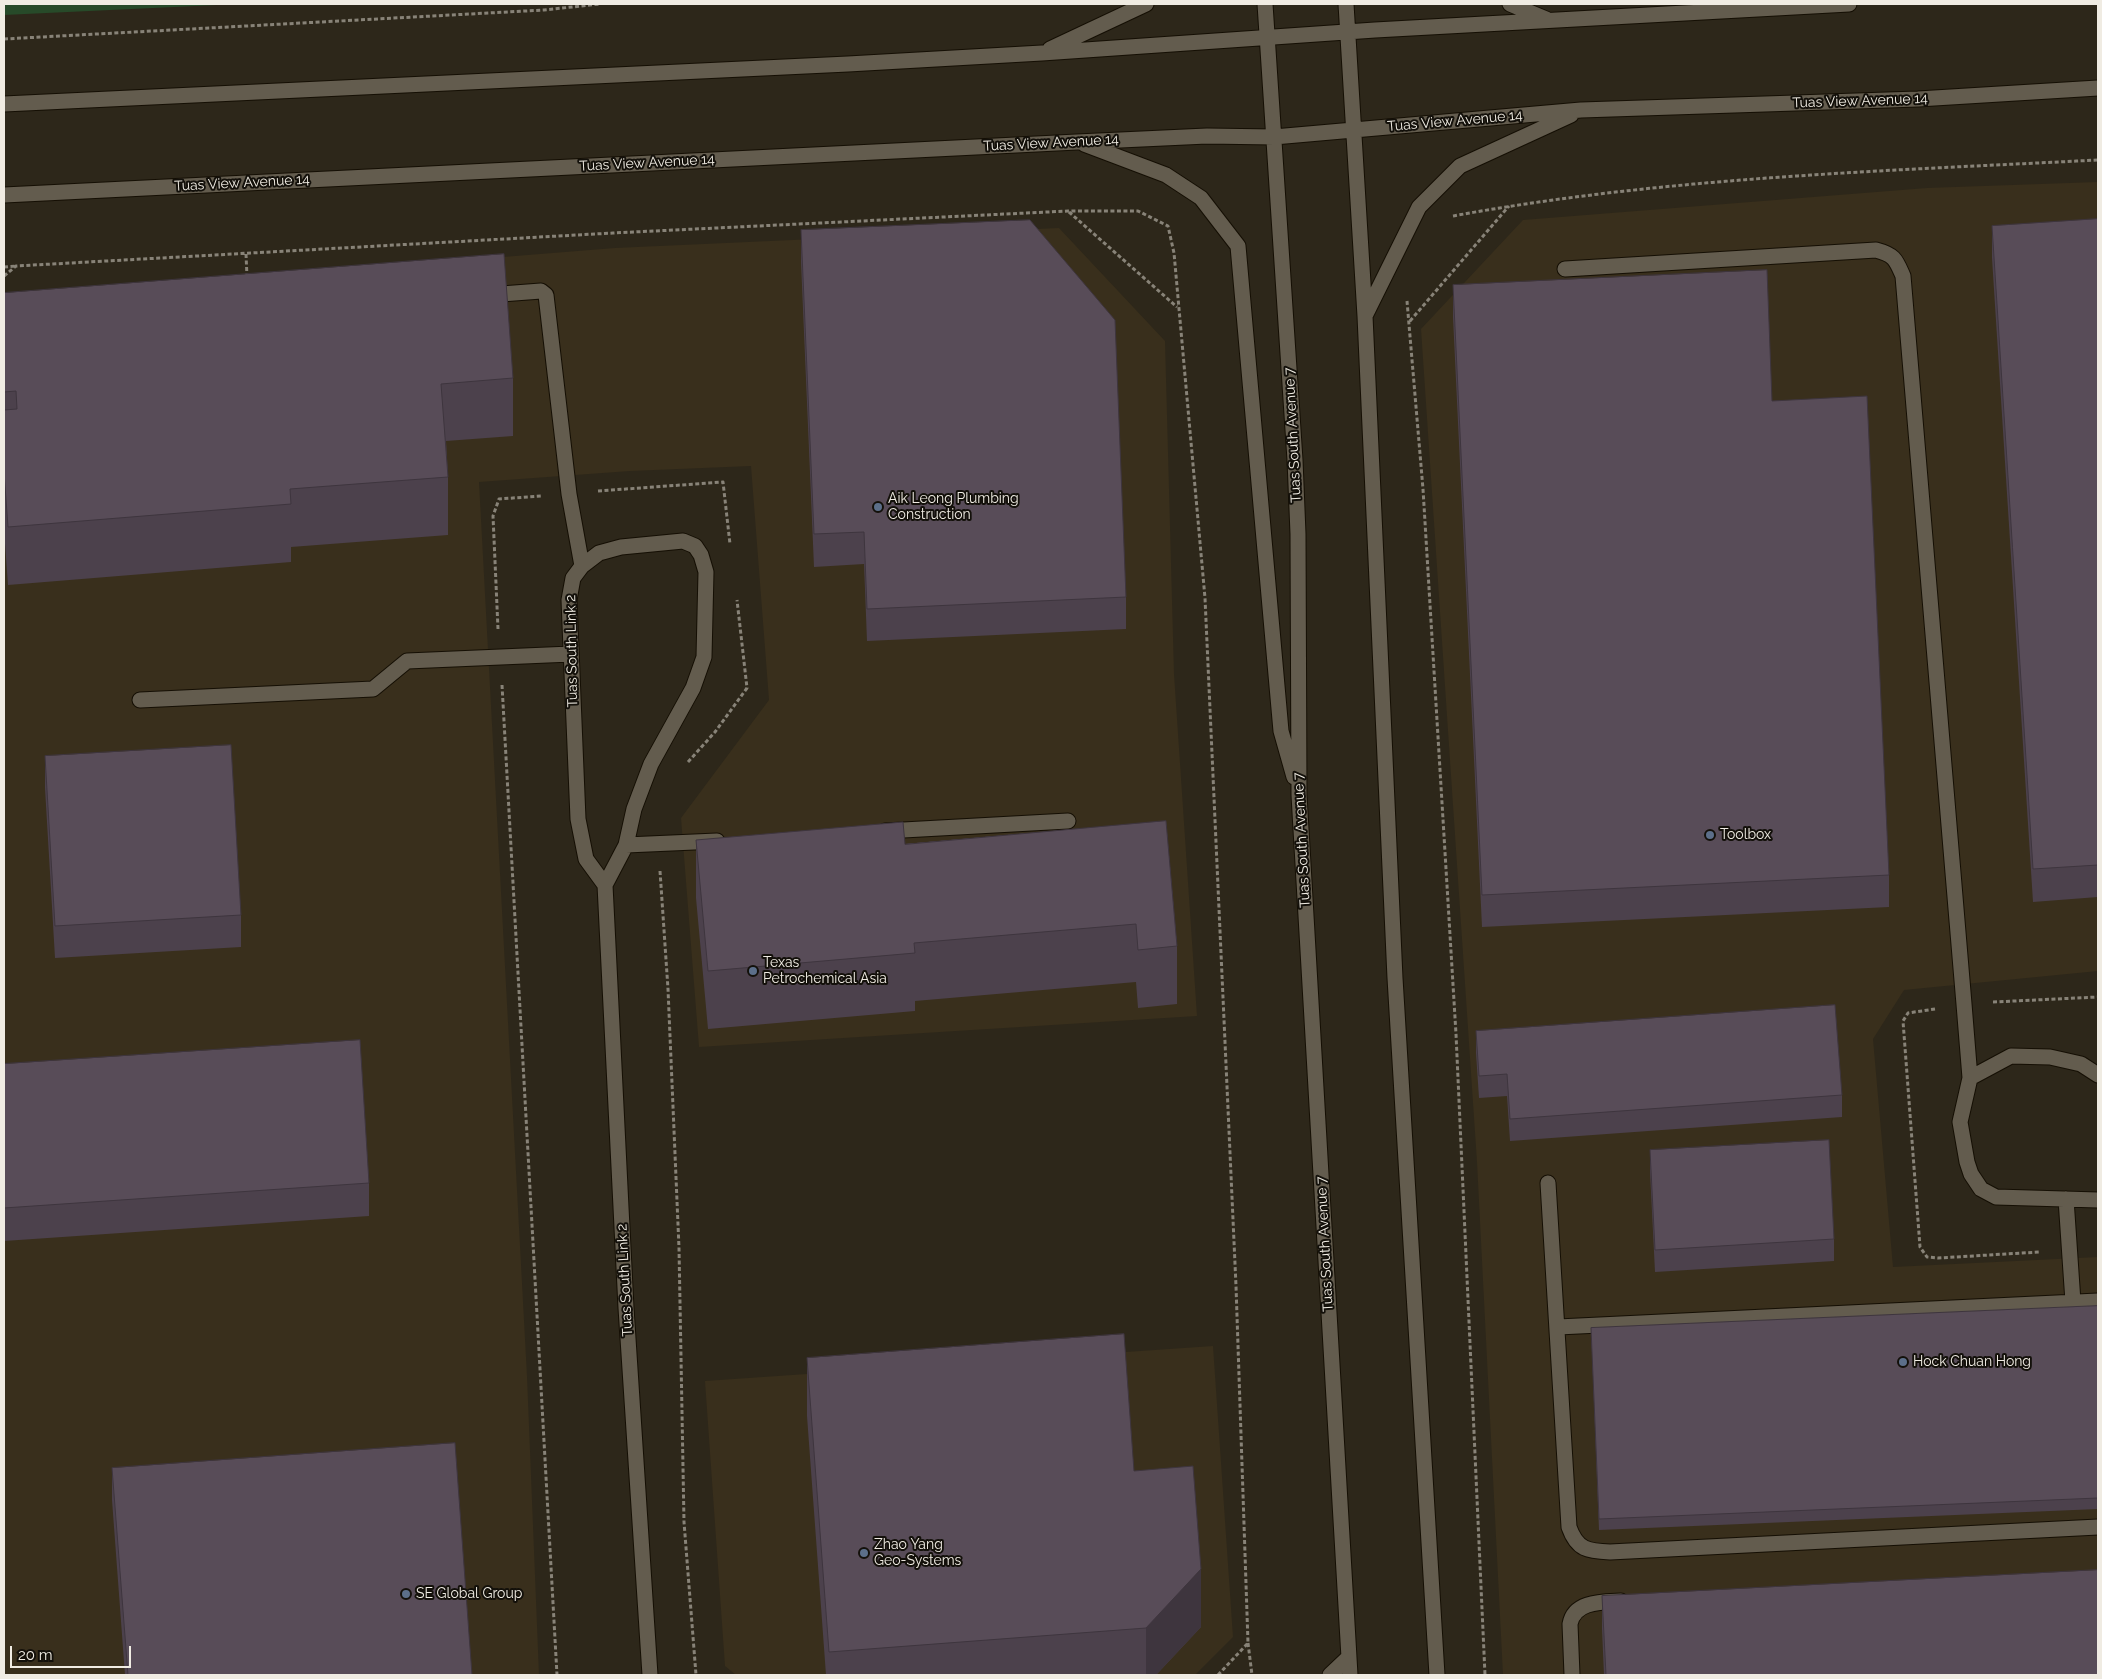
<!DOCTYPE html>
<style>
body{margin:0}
#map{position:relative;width:2102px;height:1679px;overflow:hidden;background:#2d271a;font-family:Raleway,sans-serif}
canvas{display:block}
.frame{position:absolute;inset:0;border:5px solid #f0ece3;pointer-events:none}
.scale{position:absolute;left:10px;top:1646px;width:121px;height:22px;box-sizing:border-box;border:2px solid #f0ece3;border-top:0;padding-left:6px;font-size:15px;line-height:18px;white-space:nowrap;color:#f0ece3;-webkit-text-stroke:4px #13100a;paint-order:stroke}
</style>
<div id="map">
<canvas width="2102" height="1679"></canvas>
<div class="frame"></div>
<div class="scale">20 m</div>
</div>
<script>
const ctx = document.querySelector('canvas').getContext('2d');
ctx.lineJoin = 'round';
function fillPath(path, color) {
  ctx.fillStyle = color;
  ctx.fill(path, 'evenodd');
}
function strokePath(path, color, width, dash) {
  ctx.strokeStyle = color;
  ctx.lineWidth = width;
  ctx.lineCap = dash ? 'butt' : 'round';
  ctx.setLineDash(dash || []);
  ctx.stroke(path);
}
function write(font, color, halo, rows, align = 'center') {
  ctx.font = font + ' Raleway,sans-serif';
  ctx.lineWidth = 4;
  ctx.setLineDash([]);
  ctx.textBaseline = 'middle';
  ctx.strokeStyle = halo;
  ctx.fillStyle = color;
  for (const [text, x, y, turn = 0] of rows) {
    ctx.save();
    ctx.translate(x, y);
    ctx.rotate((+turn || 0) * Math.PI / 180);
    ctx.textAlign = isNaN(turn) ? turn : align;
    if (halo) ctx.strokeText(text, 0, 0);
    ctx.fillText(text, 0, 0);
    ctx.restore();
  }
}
fillPath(new Path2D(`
 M2098,182V971L1904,990L1873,1039L1893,1267L2098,1257V1675H1503L1477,1162L1421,329L1523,220L1927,188Z
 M1059,228L1165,341L1174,674L1197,1016L699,1047L681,818L769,700L751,466L630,471L479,482L527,1376L539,1675H4V297L615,248Z
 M1213,1346L1233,1637L1195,1675H736L725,1666L705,1381Z`), '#392f1c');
fillPath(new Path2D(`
 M4,4H238L4,15Z`), '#274a29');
const minor = new Path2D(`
 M1265,4L1295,460L1298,534L1299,795L1350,1675
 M1346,4L1365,316L1395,978L1437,1675
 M1510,4L1546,19
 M1050,49L1146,4
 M4,104L848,64L1042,53L1375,30L1849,4
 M1084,144L1166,175L1201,198L1238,246L1281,731L1294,777
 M4,195L1077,142L1207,136L1274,137L1581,110L1918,99L2098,88
 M1565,269L1876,250C1895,255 1896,260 1903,276L1964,1004L1970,1078L1960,1122L1967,1162L1971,1174L1981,1189L1996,1197L2098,1200
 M488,295L541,291L546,295L569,494L582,566
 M1366,314L1419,207L1460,166L1571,115
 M140,700L373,689L407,661L571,654
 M885,831L1068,821
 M626,845L717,841
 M605,885L586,859L578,819L569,600L573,578L582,566L599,553L621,547L683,541L695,546L701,555L706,572L704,657L693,688L651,764L634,809L626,845L605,885L626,1308L650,1675
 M1970,1078L2011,1056L2050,1057L2081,1064L2098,1075
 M1548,1183L1569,1527C1577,1550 1588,1551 1610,1552L2098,1527
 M2066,1199L2073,1302
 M1558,1327L2098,1301
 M1330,1675L1349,1657
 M1572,1675L1570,1624C1574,1601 1602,1602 1621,1601`);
strokePath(minor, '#150f04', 17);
strokePath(new Path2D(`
 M4,39L544,10L600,4
 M1069,212L1177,307
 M1453,216C1666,177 1883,171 2098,160
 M246,254L247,277
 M4,267L16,266
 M4,276L16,266L613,233L1068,211H1138L1168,226L1174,253L1205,598L1236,1286L1248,1643L1218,1675
 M1407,301L1423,489L1456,1034L1485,1675
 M1410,321L1509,206
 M598,491L723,482L730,544
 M498,629L493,516L499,499L541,496
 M502,685L557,1675
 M688,762L715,732L747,688L737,600
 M660,871L668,989L679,1248L684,1522L696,1675
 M1993,1002L2098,997
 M1935,1009L1908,1013L1903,1021L1920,1247L1927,1257L1938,1258L2040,1252
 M1248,1643L1252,1675`), '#888378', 3, [4, 2.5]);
strokePath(minor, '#635c4e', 15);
fillPath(new Path2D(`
 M2098,219V897L2033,902L1992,258V226Z
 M801,230L1126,597V629L867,641L864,564L814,567L801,262Z
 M1453,285L1772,401L1889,875V907L1482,927L1453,317Z
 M4,293L513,378V436L446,441L448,477V535L291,547V562L8,585L4,530Z
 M45,756L241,915V947L55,958L45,788Z
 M1166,821L1177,946V1004L1138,1008L1136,982L915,1001V1011L708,1029L696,898V840L905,844Z
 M1476,1031L1842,1095V1117L1510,1141L1507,1096L1479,1098L1476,1053Z
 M4,1064L369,1183V1216L4,1241Z
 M1650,1150L1834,1239V1261L1655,1272L1650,1172Z
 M2098,1306V1509L1599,1530L1591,1328Z
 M807,1358L1134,1471L1201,1627L1156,1675H826L807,1416Z
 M112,1468L472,1675H125L112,1500Z
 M1602,1596L2098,1675H1604L1602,1629Z`), '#4c414c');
fillPath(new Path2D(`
 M1201,1569V1627L1156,1675H1146V1628Z`), '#3e353e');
const building = new Path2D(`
 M2098,219V865L2033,869L1992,226Z
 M1030,220L1115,320L1126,597L867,609L864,532L814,534L801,230Z
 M504,254L513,378L441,384L448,477L290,489L291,504L8,527L4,472V410L17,409L16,391L4,392V293Z
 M1767,270L1772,401L1867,396L1889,875L1482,895L1453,285Z
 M231,745L241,915L55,926L45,756Z
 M1166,821L1177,946L1138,950L1136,924L914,943L915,953L708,971L696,840L903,822L905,844Z
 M1835,1005L1842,1095L1510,1119L1507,1074L1479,1076L1476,1031Z
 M360,1040L369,1183L4,1208V1064Z
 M1829,1140L1834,1239L1655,1250L1650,1150Z
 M2098,1306V1498L1599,1519L1591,1328Z
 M1124,1334L1134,1471L1193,1466L1201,1569L1146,1628L829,1652L807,1358Z
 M455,1443L472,1675H128L112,1468Z
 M2098,1570V1675H1606L1602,1596Z`);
fillPath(building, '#584c58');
strokePath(building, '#3e353e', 1);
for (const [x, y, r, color] of [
 [878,507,5,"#5c6f8a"],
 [1710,835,5,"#5c6f8a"],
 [753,971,5,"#5c6f8a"],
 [1903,1362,5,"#5c6f8a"],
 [864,1553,5,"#5c6f8a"],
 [406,1594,5,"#5c6f8a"]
]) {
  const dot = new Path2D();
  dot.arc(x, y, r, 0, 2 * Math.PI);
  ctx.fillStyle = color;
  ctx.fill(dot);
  strokePath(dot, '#13100a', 2);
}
write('14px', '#f0ece3', '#13100a', [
 ["Tuas View Avenue 14",1860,101,-2],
 ["Tuas View Avenue 14",1455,121,-5],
 ["Tuas View Avenue 14",1051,143,-3],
 ["Tuas View Avenue 14",647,163,-3],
 ["Tuas View Avenue 14",242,183,-3],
 ["Tuas South Avenue 7",1293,435,-93],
 ["Tuas South Link 2",572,651,-91],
 ["Tuas South Avenue 7",1302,840,-93],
 ["Tuas South Avenue 7",1325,1244,-93],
 ["Tuas South Link 2",625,1280,-93]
]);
write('14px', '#f0ece3', '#13100a', [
 ["Aik Leong Plumbing",888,499],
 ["Construction",888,515],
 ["Toolbox",1720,835],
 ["Texas",763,963],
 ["Petrochemical Asia",763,979],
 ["Hock Chuan Hong",1913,1362],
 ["Zhao Yang",874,1545],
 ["Geo-Systems",874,1561],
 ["SE Global Group",416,1594]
], 'left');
</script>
